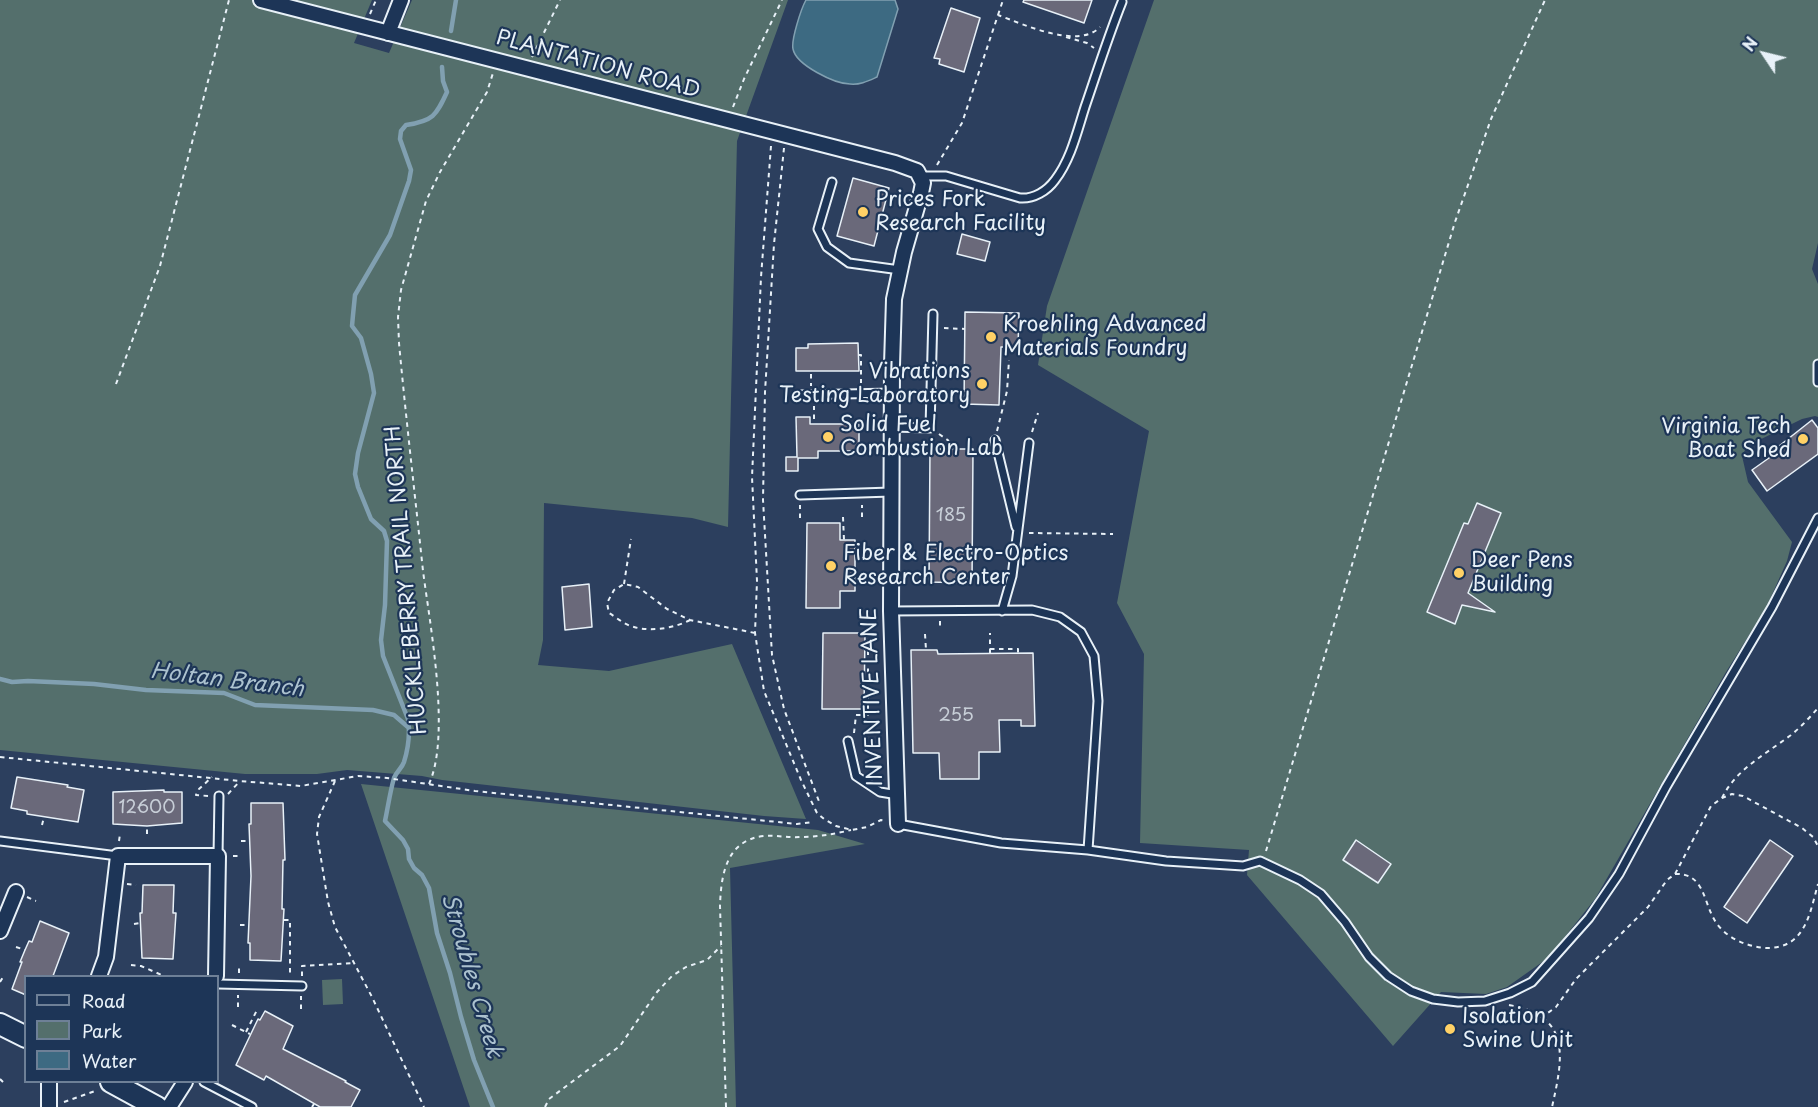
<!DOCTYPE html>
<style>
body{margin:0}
#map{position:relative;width:1818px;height:1107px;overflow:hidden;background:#2c3f5e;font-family:"Playpen Sans",sans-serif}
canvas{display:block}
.legend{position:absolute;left:24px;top:975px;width:195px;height:108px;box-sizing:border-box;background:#1d3557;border:2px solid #6e8097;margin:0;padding:8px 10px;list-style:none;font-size:18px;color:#e8f1f8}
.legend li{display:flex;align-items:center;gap:12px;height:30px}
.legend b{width:30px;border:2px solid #6e8097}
.north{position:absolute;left:1734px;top:24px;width:60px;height:60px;-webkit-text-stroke:4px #1d3557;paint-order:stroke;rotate:305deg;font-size:16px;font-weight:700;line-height:24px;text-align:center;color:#e8f1f8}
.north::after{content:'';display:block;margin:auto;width:21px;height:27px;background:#e8f1f8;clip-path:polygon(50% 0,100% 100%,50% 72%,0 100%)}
</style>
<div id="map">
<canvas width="1818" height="1107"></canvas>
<ul class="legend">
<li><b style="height:8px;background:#1d3557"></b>Road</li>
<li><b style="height:16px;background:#546f6c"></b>Park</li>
<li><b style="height:16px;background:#3d6a82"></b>Water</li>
</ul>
<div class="north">N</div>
</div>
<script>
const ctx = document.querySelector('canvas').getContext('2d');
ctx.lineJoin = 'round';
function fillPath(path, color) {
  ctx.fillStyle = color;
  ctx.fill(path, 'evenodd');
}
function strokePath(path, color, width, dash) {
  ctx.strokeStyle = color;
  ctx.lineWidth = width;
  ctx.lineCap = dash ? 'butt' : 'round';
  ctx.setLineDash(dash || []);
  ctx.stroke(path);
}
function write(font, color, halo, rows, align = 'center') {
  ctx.font = font + ' "Playpen Sans",sans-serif';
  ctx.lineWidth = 4.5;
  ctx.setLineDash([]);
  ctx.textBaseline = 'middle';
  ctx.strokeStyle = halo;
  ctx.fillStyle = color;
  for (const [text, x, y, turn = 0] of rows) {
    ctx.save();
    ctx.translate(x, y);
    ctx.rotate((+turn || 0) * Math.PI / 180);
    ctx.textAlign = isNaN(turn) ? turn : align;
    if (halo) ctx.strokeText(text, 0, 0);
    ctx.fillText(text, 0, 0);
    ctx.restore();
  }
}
fillPath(new Path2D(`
 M0,0H372L354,43L389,53L412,0H788L737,141L728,527L692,518L544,503L543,640L538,665L609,671L732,644L806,819L764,816L442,780L422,776L347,770L317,774H245L0,750Z
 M1154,0H1818V243L1812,269L1818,284V417L1815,416L1802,419L1747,446L1742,456L1748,482L1792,542L1787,561L1766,608L1726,672L1595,899L1548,958L1507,987L1486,994L1441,992L1393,1046L1247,875L1249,850L1140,843L1144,654L1117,603L1149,431L1038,365L1047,306Z
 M361,784L818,830L865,844L730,868L736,1107H470Z
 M342,979L343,1004L323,1005L322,980Z`), '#546f6c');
const water = new Path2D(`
 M806,0H895L898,9L877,77C868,81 860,85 850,84C835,84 796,65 793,49C791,40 801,9 806,0Z`);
fillPath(water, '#3d6a82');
strokePath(water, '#81a0b1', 1.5);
strokePath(new Path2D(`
 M451,31L456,0
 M442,67L443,81L447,92C436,116 433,121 406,125L401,131L400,139L411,170L409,181L390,235L355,295L353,315L352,326L361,338L371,374L374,393L358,453L355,474L358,487L371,519L384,531L387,541L385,605L381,640L383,656L408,719C410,732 408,749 404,762C402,768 397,771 394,778C390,792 388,807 385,821L403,840L408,849L409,859L414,868L422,875L429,888L437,933L450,973L461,1017L474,1060L493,1107
 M0,679L12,682L28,681L94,684L146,690L224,693L255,705L373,710L394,715L409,728`), '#81a0b1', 4.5);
const building = new Path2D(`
 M1024,0H1092L1084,23L1023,2Z
 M951,8L980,18L964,72L939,64L940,59L934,58Z
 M853,178L889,188L874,246L837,236Z
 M962,234L990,242L985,261L957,254Z
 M965,312L1019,313L1018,347H1001L999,405L964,404Z
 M858,343L859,371H796V348H808V344Z
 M796,417H810V424H859V451H818V458H798V471H786V457H797Z
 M1812,420L1818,428V454L1767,491L1752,470L1776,453L1774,450Z
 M930,449H973L972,583L929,582Z
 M1477,503L1501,513L1468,593L1495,612L1462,605L1455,624L1427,612L1464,523L1468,524Z
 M807,523H840V540H855V591H840V608H806Z
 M589,584L592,627L565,630L562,587Z
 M823,633H865L864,709H822Z
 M911,650H937L938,654L1033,653L1035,726H1021V720H999L1000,752H979V779H940L939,753H913Z
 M17,777L68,785L67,787L84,790L78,822L27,814V811L11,808Z
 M164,790V792H182V823L147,826L113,824V792Z
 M251,803H283L285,860H283L282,909H284L281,961L250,960V943H248L251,876L249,824H251Z
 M1356,840L1391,864L1378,883L1343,860Z
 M1770,840L1793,856L1747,923L1724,907Z
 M143,885H174L173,913H176L173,959L142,958L140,913H142Z
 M40,921L69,933L53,976H26V995L12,989L22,962H20L25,950L29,941L32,942Z
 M265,1011L293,1026L283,1049L346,1081L345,1082L360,1090L351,1107H320L266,1076L264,1080L236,1065L258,1019L260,1020Z`);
fillPath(building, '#6a697a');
strokePath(building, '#e8f1f8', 1.5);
const lane = new Path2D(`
 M920,176H946L1020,198C1034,199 1047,191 1055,180C1071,159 1077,132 1085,107C1097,72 1108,37 1122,2
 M832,182L818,229L827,247L849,263L900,270
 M1818,364V382
 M797,395L892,393
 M891,427L930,428L933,314
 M995,440L1016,527
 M800,495L891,492
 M891,611L1032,610L1060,617L1081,632L1094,656L1098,701L1088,850
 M1002,611L1012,576L1029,443
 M848,741L856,776L880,792L898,795
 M898,824L1001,843L1088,850L1166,861L1243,866L1260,861L1300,880L1321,894L1345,922L1369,957L1388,976L1411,991L1433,999L1458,1002L1485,1001L1510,993L1532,982L1589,918L1619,874L1666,787L1772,607L1818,518
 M0,841L118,856
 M218,856L219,796
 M218,984L302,986
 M204,1082L252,1107`);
const street = new Path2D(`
 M261,0L895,163L917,171L923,183L921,193L904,252L894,299L892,365L891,611L898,824
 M388,33L401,0
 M0,931L16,892
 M99,976L106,957L118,856H218L216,976
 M49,1107V1082
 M169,1107L185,1082`);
const secondary = new Path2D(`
 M0,1024L26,1037
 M111,1082L157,1107`);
strokePath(lane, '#e8f1f8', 11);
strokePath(street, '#e8f1f8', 18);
strokePath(secondary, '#e8f1f8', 24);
strokePath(new Path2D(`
 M370,14L376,0
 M998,15L1003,0
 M1066,37L1087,43L1094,48
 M532,57L560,0
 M733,107L744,79L782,0
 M771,146L761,277L752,477L757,581L755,633L764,691L801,780L817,813L824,819L836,826L852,830L867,827L881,820L884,821
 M784,148L774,244L765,392L763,500L772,655L784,709L820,804
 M937,165L962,123L998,15C1023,24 1078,50 1100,27
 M944,328L965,329
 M858,355H861V383
 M811,374V386
 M116,384L160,266L229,0
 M814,419V406
 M997,431L1007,391L1009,360
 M1032,432L1038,413
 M939,434L949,441
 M843,517L844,540
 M862,517V505
 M800,518V505
 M1029,533L1113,534
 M624,584L631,539
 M690,620C675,628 651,632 634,627C625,625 617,618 609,613L607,603L614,590L624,584L638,587L667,609L690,620L755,633
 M940,621V630
 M925,634L926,650
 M990,649H1018V653
 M990,653V633
 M856,715H868V651H864V648
 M854,733L856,715
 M0,757L240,781L301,786L358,776L387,778L475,791L797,824L813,822
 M335,781L319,817L317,834L328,902L335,927L372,997L424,1107
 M429,784C451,736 430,625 423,571C415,495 406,419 399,343L398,317L401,290L426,201L440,172L487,92L493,73
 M228,794L240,781
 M208,796L196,795L199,789L212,777
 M1722,798C1736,769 1766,754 1791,735C1801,727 1810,717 1818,708
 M42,825L44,817
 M147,834V826
 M119,841L120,834
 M241,841H249
 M1266,851L1455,222L1491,119L1545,0
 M233,856H241
 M1675,874C1704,873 1703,900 1714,919C1724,938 1749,948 1769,948C1806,947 1810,912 1818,884
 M127,884L136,885
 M27,897L36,901
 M284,920H290V977
 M134,924L140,923
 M240,925H249
 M16,947L25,950
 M131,965L141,966L164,976
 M239,973V965
 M302,976V966L353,963
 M0,982L3,977
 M1509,1005C1572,1016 1563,1058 1552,1107
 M238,1007V995
 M301,1009V996
 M1541,1018L1556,1007L1576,979L1648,907L1667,880L1675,874L1711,806L1722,798L1732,794L1743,796L1802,828L1813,837L1818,846
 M232,1025L250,1034
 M246,1032L258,1008
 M0,1079L3,1082
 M64,1102L95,1091
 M312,1107L314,1104
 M545,1107L549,1099L620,1046L657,992L672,976L686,967L707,960L721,946
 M726,1107L720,906C721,875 726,840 764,836C776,835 788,838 800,837C818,837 834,834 851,830`), '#e8f1f8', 2, [4.5, 4.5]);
strokePath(lane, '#1d3557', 7);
strokePath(street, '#1d3557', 14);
strokePath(secondary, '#1d3557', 20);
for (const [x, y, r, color] of [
 [863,212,6,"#ffd166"],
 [991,337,6,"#ffd166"],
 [982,384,6,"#ffd166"],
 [828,437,6,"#ffd166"],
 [1803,439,6,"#ffd166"],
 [831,566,6,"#ffd166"],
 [1459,573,6,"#ffd166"],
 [1450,1029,6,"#ffd166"]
]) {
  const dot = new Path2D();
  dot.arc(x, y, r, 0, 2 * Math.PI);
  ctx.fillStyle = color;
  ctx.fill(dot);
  strokePath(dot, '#1d3557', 2);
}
write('18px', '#c8cfd8', null, [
 ["185",951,516],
 ["255",956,716],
 ["12600",147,808]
]);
write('21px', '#e8f1f8', '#1d3557', [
 ["PLANTATION ROAD",598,65,15],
 ["HUCKLEBERRY TRAIL NORTH",407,580,-95],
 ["INVENTIVE LANE",873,697,-92]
]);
write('21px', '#e8f1f8', '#1d3557', [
 ["Prices Fork",875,200],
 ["Research Facility",875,224],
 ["Kroehling Advanced",1003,325],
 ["Materials Foundry",1003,349],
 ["Vibrations",970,372,"right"],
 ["Testing Laboratory",970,396,"right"],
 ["Solid Fuel",840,425],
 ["Combustion Lab",840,449],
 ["Virginia Tech",1791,427,"right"],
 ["Boat Shed",1791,451,"right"],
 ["Fiber & Electro-Optics",843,554],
 ["Research Center",843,578],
 ["Deer Pens",1471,561],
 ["Building",1471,585],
 ["Isolation",1462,1017],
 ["Swine Unit",1462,1041]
], 'left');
write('italic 22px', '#acc2cf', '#1d3557', [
 ["Holtan Branch",227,681,7],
 ["Stroubles Creek",471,976,74]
]);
</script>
